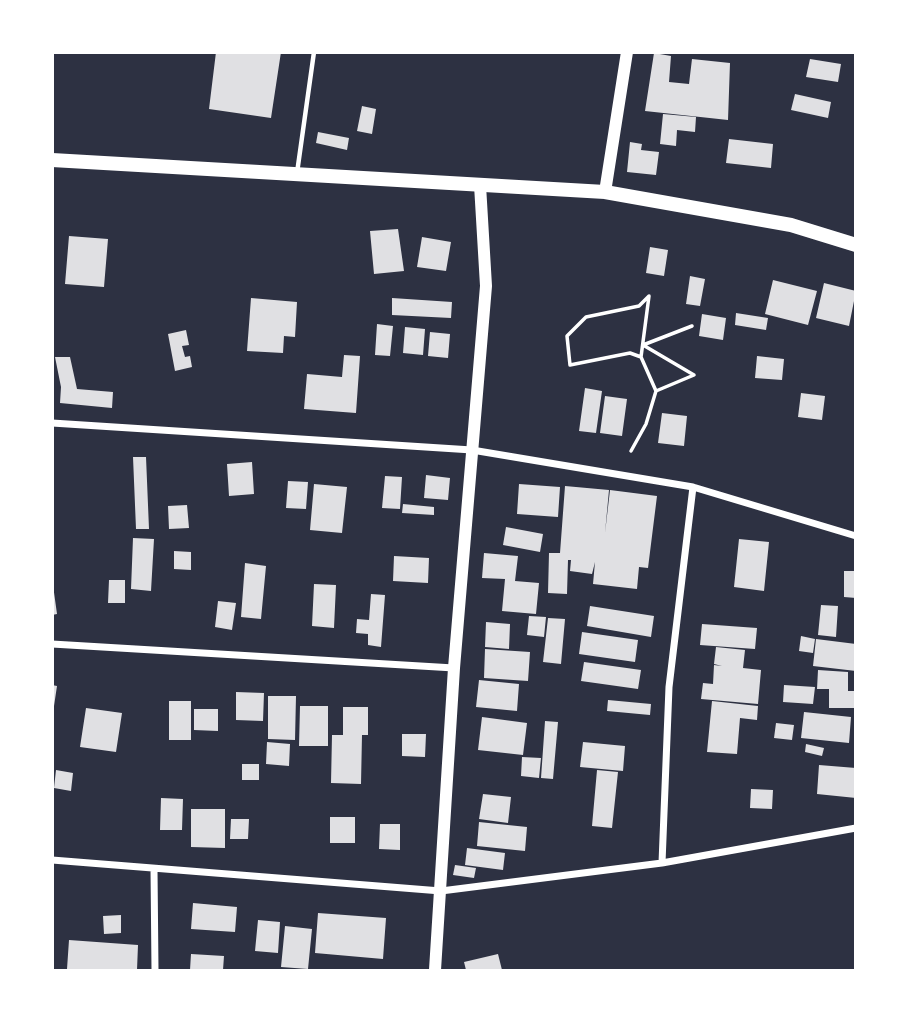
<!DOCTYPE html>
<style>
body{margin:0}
#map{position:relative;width:908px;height:1023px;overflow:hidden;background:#2d3142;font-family:"Public Sans",sans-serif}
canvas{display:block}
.frame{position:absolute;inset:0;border:54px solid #fff;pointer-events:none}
</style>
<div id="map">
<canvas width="908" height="1023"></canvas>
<div class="frame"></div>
</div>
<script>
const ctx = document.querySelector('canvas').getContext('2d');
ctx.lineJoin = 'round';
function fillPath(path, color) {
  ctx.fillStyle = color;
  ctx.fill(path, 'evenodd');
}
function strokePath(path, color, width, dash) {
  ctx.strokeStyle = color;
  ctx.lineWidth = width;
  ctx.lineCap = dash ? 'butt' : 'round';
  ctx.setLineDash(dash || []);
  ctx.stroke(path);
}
fillPath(new Path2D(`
 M216,52H281L271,118L209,109Z
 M654,53L671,56L669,82L689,84L692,59L730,63L728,120L645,111Z
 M810,59L841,64L838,82L806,77Z
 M795,94L831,102L828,118L791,110Z
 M362,106L376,109L372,134L357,131Z
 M663,114L696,117L695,132L677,130L676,146L660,144Z
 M318,132L349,138L347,150L316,143Z
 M729,139L773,144L771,168L726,163Z
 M630,142L642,144L641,150L659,152L656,175L627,172Z
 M398,229L404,271L374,274L370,231Z
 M69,236L108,239L104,287L65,284Z
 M422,237L451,242L446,271L417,267Z
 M650,247L668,250L664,276L646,273Z
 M690,276L705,279L700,306L686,304Z
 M773,280L817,291L808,325L765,314Z
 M824,283L856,291L849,326L816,318Z
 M251,298L297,302L295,337L284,336L283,353L247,351Z
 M392,298L452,302L451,318L392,315Z
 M736,313L768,318L766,330L735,325Z
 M702,314L726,318L723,340L699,336Z
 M377,324L393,326L390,356L375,355Z
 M405,327L425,329L423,355L403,353Z
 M186,330L189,345L182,346L185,357L190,356L192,367L175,371L168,334Z
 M430,332L450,334L448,358L428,356Z
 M344,355L360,356L356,413L304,409L307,374L342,377Z
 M757,356L784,359L782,380L755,378Z
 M55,357H70L77,389L113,392L112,408L60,403L61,387Z
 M585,388L602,391L596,433L579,431Z
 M801,393L825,396L822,420L798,417Z
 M605,396L627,399L622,436L600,433Z
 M662,413L687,416L684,446L658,443Z
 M133,457H146L149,529H136Z
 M252,462L254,494L229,496L227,464Z
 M426,475L450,478L448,500L424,498Z
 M385,476L402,477L400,509L382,508Z
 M288,481L308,482L306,509L286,508Z
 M314,484L347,487L342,533L310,530Z
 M519,484L560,487L558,517L517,514Z
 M565,486L609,490L605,533L610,490L657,496L648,568L639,567L637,589L593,584L595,562L592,574L570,571L571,560H568L567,594L548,593L549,553H560Z
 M403,504L434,507V515L402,513Z
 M187,505L189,528L169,529L168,506Z
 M506,527L543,534L540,552L503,545Z
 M133,538L154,539L151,591L131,589Z
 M739,539L769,542L764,591L734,587Z
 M174,551L191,552V570L174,569Z
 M484,553L518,556L515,581L539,583L536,614L502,611L505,579L482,578Z
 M394,556L429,558L428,583L393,581Z
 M245,563L266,566L261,619L241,617Z
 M844,571H856V598L844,597Z
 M52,578L57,614L52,615Z
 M109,580H125V603H108Z
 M314,584L336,585L334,628L312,626Z
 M371,594L385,595L381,647L368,645V634L356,633L357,619L369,620Z
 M218,601L236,603L232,630L215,627Z
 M821,605L838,606L836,637L818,635Z
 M590,606L654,616L651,637L587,626Z
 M529,616L546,617L544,637L527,635Z
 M548,618L565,619L561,664L543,662Z
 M486,622L510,624L509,649L485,647Z
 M702,624L757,628L755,649L700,645Z
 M582,632L638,640L635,662L579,654Z
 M801,636L815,639L813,653L799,651Z
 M816,639L856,644V671L813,666Z
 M716,647L745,650L743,668L761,670L758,704L701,699L703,683L713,684L714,665L722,666L714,664Z
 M485,649L530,652L528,681L484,678Z
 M584,662L641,670L638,689L581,681Z
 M818,670L848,672V691H856V708H829V689H817Z
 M479,680L519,684L517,711L476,707Z
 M52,685L57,686L54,706H52Z
 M784,685L815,687L813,704L783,702Z
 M236,692L264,693L263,721L236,720Z
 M268,696H296L295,740L268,739Z
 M608,700L651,704L650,715L607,711Z
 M169,701H191V740H169Z
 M712,701L758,706L757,720L740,718L737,754L707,752Z
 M300,706H328V746H299Z
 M343,707H368V735H362L361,784L331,783L332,735H343Z
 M86,708L122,713L116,752L80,747Z
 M194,709H218V731L194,730Z
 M804,712L851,717L849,743L801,738Z
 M482,717L527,723L523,755L478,750Z
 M545,721L558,722L553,779L541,778Z
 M776,723L794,725L792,740L774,738Z
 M402,734H426L425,757L402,756Z
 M267,742L290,744L289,766L266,764Z
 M583,742L625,746L623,771L580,767Z
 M806,744L824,748L822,756L805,752Z
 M522,757L541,758L539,778L521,776Z
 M242,764H259V780H242Z
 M819,765L856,768V798L817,794Z
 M56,770L73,773L71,791L54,788Z
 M597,770L618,772L612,828L592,826Z
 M751,789L773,790L772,809L750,808Z
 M483,794L511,797L508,823L479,819Z
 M161,798L183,799L182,830H160Z
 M191,809H225V848L191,847Z
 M330,817H355V843H330Z
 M231,819H249L248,839H230Z
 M479,822L527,827L525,851L477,846Z
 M380,824H400V850L379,849Z
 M467,848L505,853L503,870L465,865Z
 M455,865L476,868L474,878L453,875Z
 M193,903L237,907L235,932L191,929Z
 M318,913L386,918L383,959L315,953Z
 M121,915V933L104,934L103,916Z
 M258,920L280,922L278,953L255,951Z
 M285,926L312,929L308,969L281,967Z
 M69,940L138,945L137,970L67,969Z
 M191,954L224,956L223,970H190Z
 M498,954L502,970H466L464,962Z`), '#e0e0e3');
strokePath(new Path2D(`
 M656,391L694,375L643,345L692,326
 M631,451L646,424L656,391L641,357L649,296L639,306L586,317L567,336L570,365L630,353L641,357`), '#fff', 3.5);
strokePath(new Path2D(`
 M297,173L314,52`), '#fff', 4.5);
strokePath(new Path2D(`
 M52,423L472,450L693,487L856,536
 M52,644L454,668
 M52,860L441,891L662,863L856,828
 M662,863L669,687L693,487
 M154,869L155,970`), '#fff', 7);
strokePath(new Path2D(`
 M605,192L627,52
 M435,970L454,668L486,286L480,185`), '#fff', 12);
strokePath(new Path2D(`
 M52,160L605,192L791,225L856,245`), '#fff', 14);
</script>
